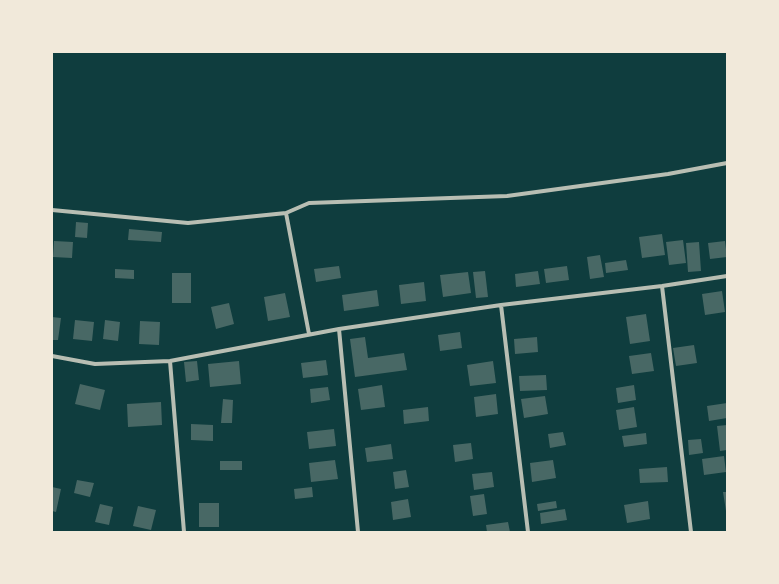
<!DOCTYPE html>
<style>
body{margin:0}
#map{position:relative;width:779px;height:584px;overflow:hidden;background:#0f3d3e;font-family:"Open Sans",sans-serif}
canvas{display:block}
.frame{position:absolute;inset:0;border:53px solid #f1e9da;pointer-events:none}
</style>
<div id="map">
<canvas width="779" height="584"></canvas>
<div class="frame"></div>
</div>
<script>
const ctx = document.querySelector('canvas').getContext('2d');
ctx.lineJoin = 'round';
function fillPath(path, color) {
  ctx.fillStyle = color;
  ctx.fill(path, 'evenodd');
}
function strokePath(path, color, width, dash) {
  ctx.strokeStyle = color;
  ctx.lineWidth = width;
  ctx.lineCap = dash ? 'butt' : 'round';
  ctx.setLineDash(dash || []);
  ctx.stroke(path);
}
fillPath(new Path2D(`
 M76,222L88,223L87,238L75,237Z
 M129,229L162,232L161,242L128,240Z
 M662,234L665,255L642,258L639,237Z
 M683,240L686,263L669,265L666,242Z
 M54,241L73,242L72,258L53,257Z
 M725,241L727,257L710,259L708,243Z
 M699,242L701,271L688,272L686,243Z
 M600,255L604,277L590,279L587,257Z
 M626,260L628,270L606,273L605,263Z
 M339,266L341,278L316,282L314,269Z
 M567,266L569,280L546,283L544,269Z
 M115,269L134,270V279L115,278Z
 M485,271L488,297L476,298L473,272Z
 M538,271L540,284L516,287L515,274Z
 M468,272L471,293L443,297L440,275Z
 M172,273H191V303H172Z
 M424,282L426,301L401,304L399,285Z
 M377,290L379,306L344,311L342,295Z
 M722,291L725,312L705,315L702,294Z
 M285,293L290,317L268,321L264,297Z
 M229,303L234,324L216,329L211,307Z
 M646,314L650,341L630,344L626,317Z
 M52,317L61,318L58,340H52Z
 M75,320L94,322L92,341L73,339Z
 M105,320L120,322L118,341L103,339Z
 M140,321L160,322L159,345L139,344Z
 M460,332L462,348L440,351L438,335Z
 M365,337L368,358L404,353L407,370L355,377L350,339Z
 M537,337L538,352L515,354L514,339Z
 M694,345L697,363L676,366L673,348Z
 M651,353L654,371L632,374L629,356Z
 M326,360L328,375L303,378L301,363Z
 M197,361L199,380L186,382L184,362Z
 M239,361L241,384L210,387L208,364Z
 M493,361L496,383L470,386L467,365Z
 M546,375L547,390L520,391L519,376Z
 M80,384L105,390L100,410L75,404Z
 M382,385L385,407L361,410L358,389Z
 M634,385L636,400L618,403L616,388Z
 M328,387L330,400L311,403L310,389Z
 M496,394L498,414L476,417L474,397Z
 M545,396L548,414L524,418L521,399Z
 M223,399L233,400L232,423H221Z
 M161,402L162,425L128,427L127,404Z
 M727,403V418L709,421L707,406Z
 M428,407L429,421L404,424L403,410Z
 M634,407L637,427L619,430L616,410Z
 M191,424L213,425V441L191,440Z
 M727,425V450L720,451L717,426Z
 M334,429L336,446L309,449L307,432Z
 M563,432L566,445L550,448L548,434Z
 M646,433L647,444L624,447L622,436Z
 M701,439L703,453L689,455L688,440Z
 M471,443L473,459L455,462L453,445Z
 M391,444L393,459L367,462L365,448Z
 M724,456L726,472L704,475L702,459Z
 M335,460L338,479L311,482L309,463Z
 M553,460L556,478L532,482L530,463Z
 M220,461H242V470H220Z
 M667,467L668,482L640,483L639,469Z
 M406,470L409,487L395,489L393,472Z
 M492,472L494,487L474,490L472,474Z
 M77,480L94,483L90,497L74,493Z
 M52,487L61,489L56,512L52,511Z
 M312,487L313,497L295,499L294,489Z
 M723,492H727V511H726Z
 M484,494L487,514L473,516L470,496Z
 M408,499L411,517L393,520L391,502Z
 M556,501L557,508L538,511L537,504Z
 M648,501L650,519L627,523L624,505Z
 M199,503H219V527H199Z
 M100,504L113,507L109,525L95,522Z
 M138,506L156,510L151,530L133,526Z
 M565,509L567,520L541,524L540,513Z
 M508,522L510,532H487L486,525Z`), '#486865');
strokePath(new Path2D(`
 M52,210L188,223L286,213L309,203L507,196L668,174L727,163
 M286,213L309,334
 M662,286L691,532
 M501,305L528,532
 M339,329L358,532
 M52,356L95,364L170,361L339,329L501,305L662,286L727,276
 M170,361L184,532`), '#b8beb3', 4);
</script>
